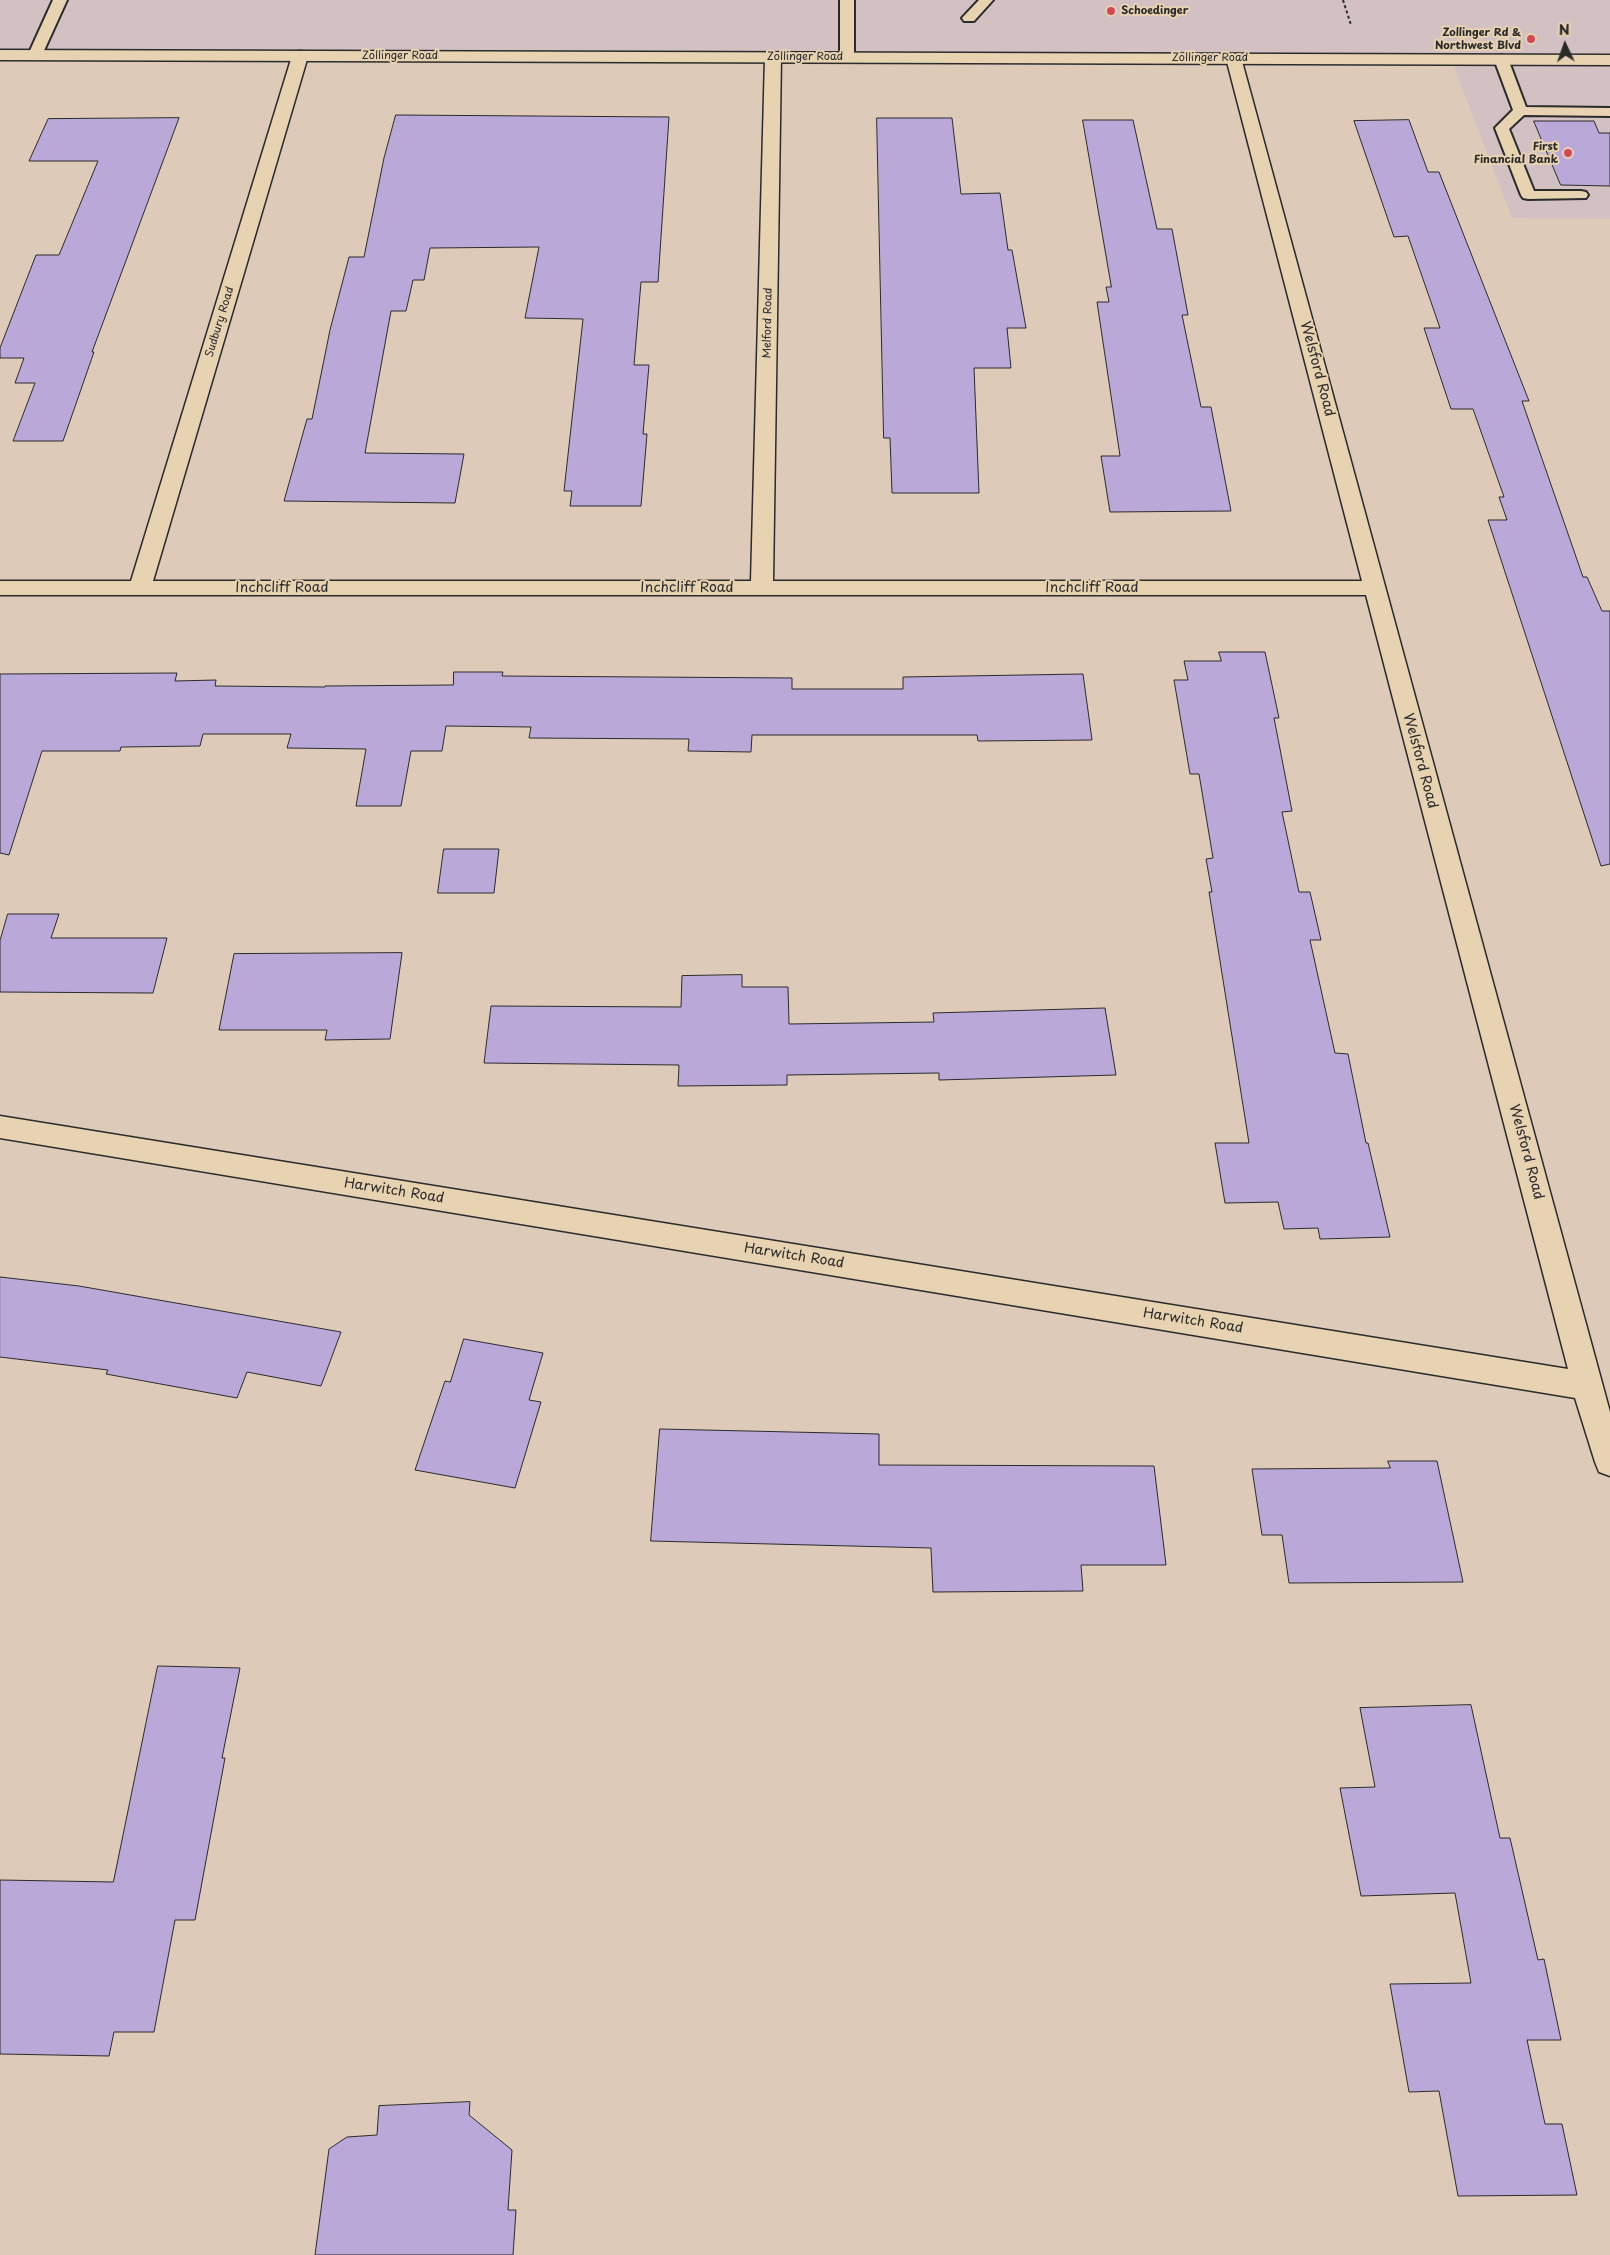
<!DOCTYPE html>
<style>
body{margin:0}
#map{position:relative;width:1610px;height:2255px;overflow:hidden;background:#decab9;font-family:"Playpen Sans",sans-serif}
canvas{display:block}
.north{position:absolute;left:1540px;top:20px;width:50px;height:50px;-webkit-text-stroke:4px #e7d2b1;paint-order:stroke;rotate:357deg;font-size:14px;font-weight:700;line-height:20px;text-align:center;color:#2b2b2b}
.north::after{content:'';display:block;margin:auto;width:18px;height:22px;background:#2b2b2b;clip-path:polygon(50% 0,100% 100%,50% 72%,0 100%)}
</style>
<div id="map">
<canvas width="1610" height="2255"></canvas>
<div class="north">N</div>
</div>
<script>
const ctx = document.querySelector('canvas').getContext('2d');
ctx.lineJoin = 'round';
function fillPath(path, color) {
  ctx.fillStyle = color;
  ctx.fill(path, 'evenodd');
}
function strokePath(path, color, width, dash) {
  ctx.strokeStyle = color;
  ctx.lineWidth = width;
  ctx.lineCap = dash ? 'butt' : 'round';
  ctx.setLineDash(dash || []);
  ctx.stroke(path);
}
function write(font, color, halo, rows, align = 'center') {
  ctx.font = font + ' "Playpen Sans",sans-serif';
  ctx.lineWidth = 4;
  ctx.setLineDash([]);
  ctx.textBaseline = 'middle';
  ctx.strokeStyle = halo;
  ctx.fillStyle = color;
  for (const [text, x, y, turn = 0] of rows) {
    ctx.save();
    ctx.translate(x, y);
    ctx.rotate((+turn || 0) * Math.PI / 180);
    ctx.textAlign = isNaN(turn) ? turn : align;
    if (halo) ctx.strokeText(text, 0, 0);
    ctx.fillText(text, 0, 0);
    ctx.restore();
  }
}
fillPath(new Path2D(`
 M0,0H1610V219L1512,218L1451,59L0,55Z`), '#d3c0c2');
const building = new Path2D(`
 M396,115L669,117L658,282H641L634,365H649L643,434H647L641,506H570L572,491H564L583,319L525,318L539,247L430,248L424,280H413L406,311H391L365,453L464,454L455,503L284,501L307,419H312L330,330L349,257H364L384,158Z
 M179,118L92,352H94L63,441H13L35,383H15L24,358H0V348L36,255H59L98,161H29L48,119Z
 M877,118H952L961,194L1000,193L1008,250H1012L1026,328H1007L1011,368H974L979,493H892L890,438H884Z
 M1083,120H1133L1157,229H1172L1188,315H1182L1201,407H1211L1231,511L1110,512L1101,456H1120L1097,302H1109L1106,287H1111Z
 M1409,120L1428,172H1439L1529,401H1522L1583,577H1587L1602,611H1610V864L1601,866L1488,520H1507L1499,497H1504L1473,409H1451L1424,328H1440L1408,236L1394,237L1354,121Z
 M1534,121H1594L1599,133H1610V186L1561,185Z
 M1219,652H1265L1279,718H1274L1292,811L1282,812L1299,892H1310L1321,940H1310L1335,1053L1348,1054L1366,1143H1368L1390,1237L1320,1239L1318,1228L1284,1229L1278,1202L1225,1203L1215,1143H1249L1209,892H1212L1206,859L1213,858L1199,774H1190L1174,680H1188L1184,661H1221Z
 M454,672H503L502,676L792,678V689H903V677L1083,674L1092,740L978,741L977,735H752L751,752L688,751L689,739L529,738L531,727L446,726L442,751H411L401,806H356L366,749L287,748L291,734H203L200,746L121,747L120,751H42L9,855L0,853V674L177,673L175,681L216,680L215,686L325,687V686L453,685Z
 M444,849H499L494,893H438Z
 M8,914H59L51,938H167L153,993L0,992V941Z
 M402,953L390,1039L325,1040L327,1030H219L234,954Z
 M742,975V987H788L789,1024L934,1022L933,1013L1105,1008L1116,1075L939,1080V1073L787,1075V1085L678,1086L679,1065L484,1063L491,1006L681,1007L682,976Z
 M0,1277L79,1286L341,1332L321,1386L247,1372L237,1398L106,1374L108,1370L0,1357Z
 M464,1339L543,1353L529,1400L541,1402L515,1488L415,1470L445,1381L450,1382Z
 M660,1429L879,1434V1465L1154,1466L1166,1565H1081L1083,1591L933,1592L931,1548L651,1541Z
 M1388,1461H1437L1463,1582L1289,1583L1282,1535H1262L1252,1469L1390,1468Z
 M158,1666L240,1668L222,1758H225L195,1920H175L154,2032H114L109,2056L0,2054V1880L113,1882Z
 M1471,1705L1500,1838H1510L1538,1960L1544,1959L1561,2040H1527L1545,2124H1562L1577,2195L1458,2196L1439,2091L1409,2092L1390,1984L1471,1983L1455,1893L1361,1896L1340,1788L1375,1787L1360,1708Z
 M470,2102L469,2115L512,2150L508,2210H516L513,2255H315L329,2149L347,2137L377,2135L379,2106Z`);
fillPath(building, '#b9a8d8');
strokePath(building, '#2b2b2b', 1);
const service = new Path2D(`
 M53,0H67L42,55L40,58H30L28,55Z
 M840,0H854V57L847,61L840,57Z
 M979,0H993L974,21H964L962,18Z
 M1501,55L1508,59L1526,107L1610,108V116L1524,115L1509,129L1534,191H1581L1586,192L1588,195L1586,198L1528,199L1523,198L1521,195L1495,128L1513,110L1494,59Z`);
const minor = new Path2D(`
 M300,51L306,52L308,56L153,581H751L765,57L767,53H779L781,57L773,581H1362L1226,58L1228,54H1240L1610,1412V1476L1599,1472L1595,1462L1575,1398L0,1138V1116L1568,1369L1366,595H0V581H131L292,56L294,52Z`);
const secondary = new Path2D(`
 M0,50L1610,55V65L0,60Z`);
strokePath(service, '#2b2b2b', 4);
strokePath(minor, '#2b2b2b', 3);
strokePath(secondary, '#2b2b2b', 3);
strokePath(new Path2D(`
 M1343,0L1351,25`), '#2b2b2b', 2, [3, 2.5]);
fillPath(service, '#e7d2b1');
fillPath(minor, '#e7d2b1');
fillPath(secondary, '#e7d2b1');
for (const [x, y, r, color] of [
 [1111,11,5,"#d1495b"],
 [1531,39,5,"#d1495b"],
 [1568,153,5,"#d1495b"]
]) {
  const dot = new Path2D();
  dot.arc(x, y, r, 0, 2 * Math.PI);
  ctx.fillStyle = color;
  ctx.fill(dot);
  strokePath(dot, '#e7d2b1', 2);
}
write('bold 11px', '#2b2b2b', '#e7d2b1', [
 ["Schoedinger",1121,11,"left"],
 ["Zollinger Rd &",1521,33],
 ["Northwest Blvd",1521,46],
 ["First",1558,147],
 ["Financial Bank",1558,160]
], 'right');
write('11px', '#2b2b2b', '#e7d2b1', [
 ["Zollinger Road",400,56],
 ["Zollinger Road",805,57],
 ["Zollinger Road",1210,58],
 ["Sudbury Road",220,322,-73],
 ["Melford Road",768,323,-89]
]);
write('14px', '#2b2b2b', '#e7d2b1', [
 ["Welsford Road",1317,369,75],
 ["Inchcliff Road",282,588],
 ["Inchcliff Road",687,588],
 ["Inchcliff Road",1092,588],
 ["Welsford Road",1420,761,75],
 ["Welsford Road",1526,1152,75],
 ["Harwitch Road",394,1191,9],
 ["Harwitch Road",794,1256,9],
 ["Harwitch Road",1193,1321,9]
]);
</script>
